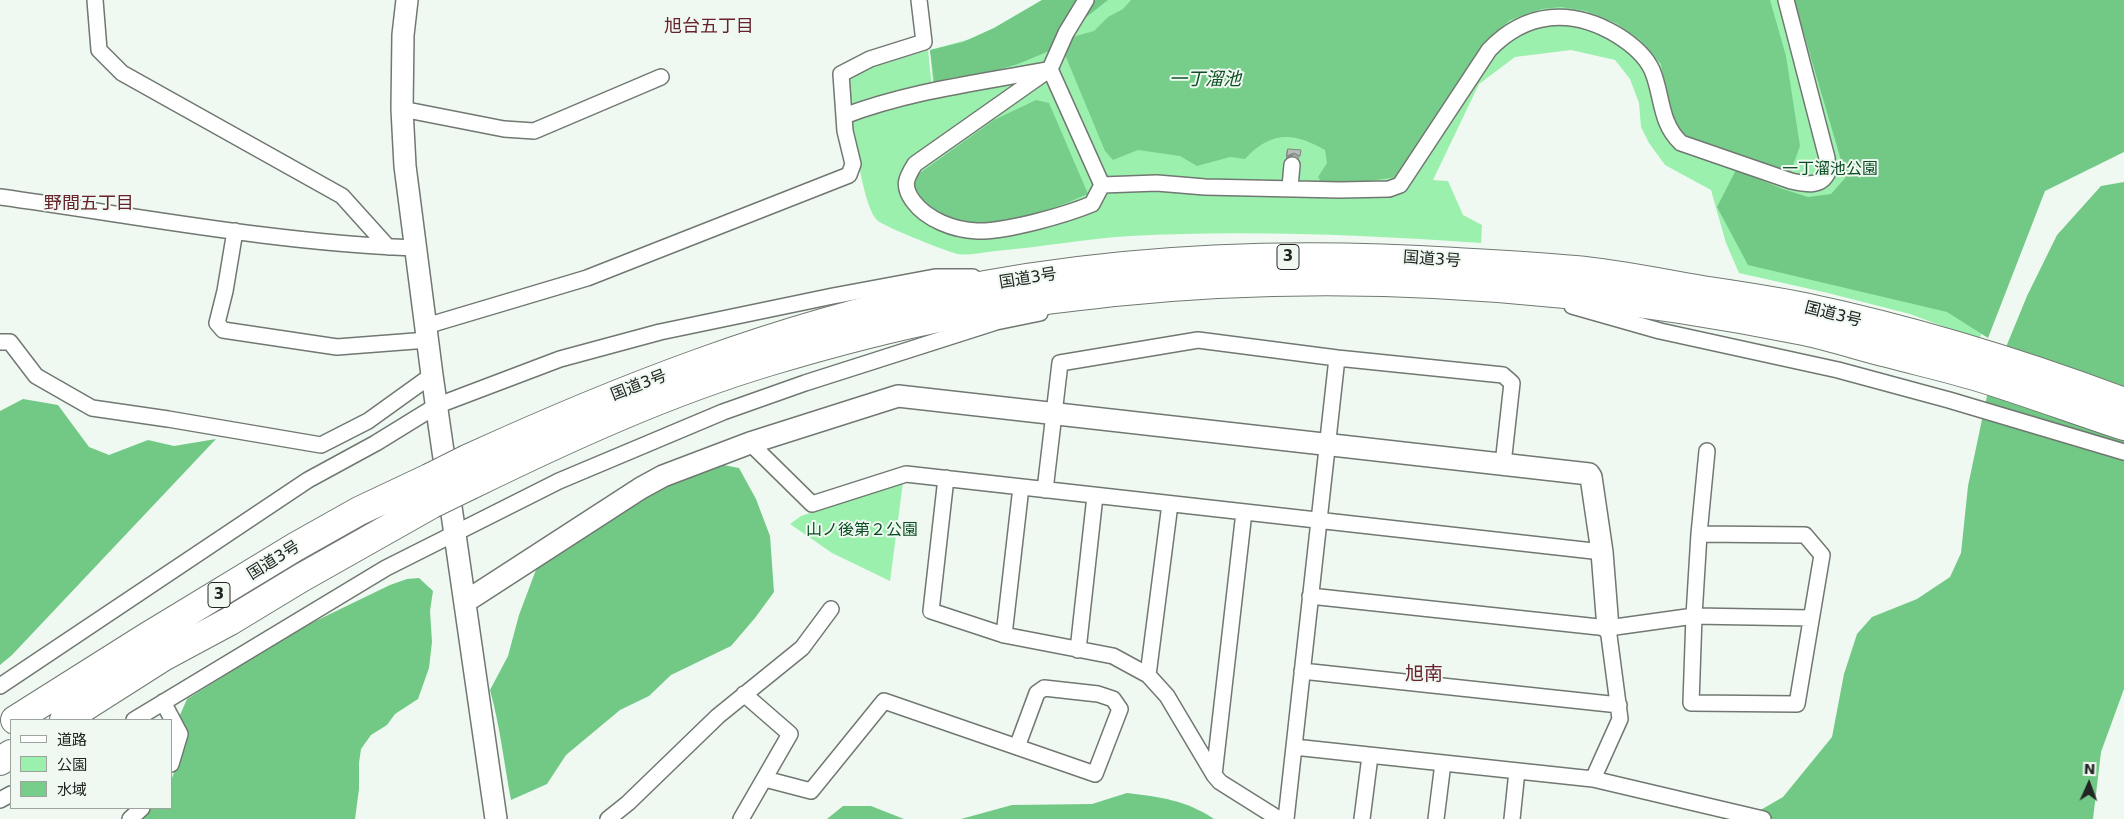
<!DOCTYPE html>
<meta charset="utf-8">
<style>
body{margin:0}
#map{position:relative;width:2124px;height:819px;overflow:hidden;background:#eff9f1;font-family:"DejaVu Sans","Noto Sans JP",sans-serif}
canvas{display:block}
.legend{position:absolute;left:10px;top:719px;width:162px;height:90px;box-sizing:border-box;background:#eff9f1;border:1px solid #9da49e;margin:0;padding:6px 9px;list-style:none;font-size:15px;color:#222522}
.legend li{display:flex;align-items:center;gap:10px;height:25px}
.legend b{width:25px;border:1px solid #9da49e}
.north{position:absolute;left:2064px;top:759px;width:50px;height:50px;-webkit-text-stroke:4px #eff9f1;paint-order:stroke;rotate:2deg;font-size:14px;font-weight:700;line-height:20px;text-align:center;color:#222522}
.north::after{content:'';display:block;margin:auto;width:18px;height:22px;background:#222522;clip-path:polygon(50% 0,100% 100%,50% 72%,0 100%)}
</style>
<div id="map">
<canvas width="2124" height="819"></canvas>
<ul class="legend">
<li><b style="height:6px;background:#fff"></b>道路</li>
<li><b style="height:14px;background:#9cf0ae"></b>公園</li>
<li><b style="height:14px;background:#77ce8b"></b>水域</li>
</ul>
<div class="north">N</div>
</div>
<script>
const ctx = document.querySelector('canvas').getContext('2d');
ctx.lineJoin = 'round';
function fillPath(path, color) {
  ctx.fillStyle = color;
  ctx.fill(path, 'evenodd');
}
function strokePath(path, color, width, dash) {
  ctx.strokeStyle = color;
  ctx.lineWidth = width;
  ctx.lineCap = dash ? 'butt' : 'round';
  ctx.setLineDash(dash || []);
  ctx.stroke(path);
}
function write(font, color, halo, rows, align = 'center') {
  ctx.font = font + ' "DejaVu Sans","Noto Sans JP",sans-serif';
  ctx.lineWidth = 4;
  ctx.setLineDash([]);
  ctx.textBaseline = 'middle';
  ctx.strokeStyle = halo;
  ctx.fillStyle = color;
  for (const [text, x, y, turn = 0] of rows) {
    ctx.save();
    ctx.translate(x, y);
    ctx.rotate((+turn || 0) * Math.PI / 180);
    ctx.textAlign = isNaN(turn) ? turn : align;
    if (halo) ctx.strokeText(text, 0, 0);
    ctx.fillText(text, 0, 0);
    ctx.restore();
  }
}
fillPath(new Path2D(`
 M1042,0H1868L2023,231L1979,340L1910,314L1828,293L1739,273L1726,243L1711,190L1665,165L1649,143L1641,127L1639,103L1630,79L1615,60L1571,50L1515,57L1479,84L1433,180L1448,181L1463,215L1482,225L1481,243C1365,235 1247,230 1130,236C1085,239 1041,247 996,251C984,252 969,256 958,254C947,252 886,227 878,221C863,208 856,143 852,123L856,117L934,95L930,50L970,39L994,28Z
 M928,50L932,88L847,110L844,76Z
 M903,482L890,581L832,553L790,524L801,516Z`), '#9cf0ae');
fillPath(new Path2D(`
 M1042,0H1108L1066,33L1054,49L1018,64L988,73L955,77L934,82L930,50L963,42L994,28Z
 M1794,0H2124V152L2045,191L1988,338L1947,312L1748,265L1717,207L1736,170L1783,189L1808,197L1831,194L1846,177Z
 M2124,182V689L2101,752L2093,819H1745L1783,797L1832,737L1844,674L1857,634L1872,617L1917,599L1950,577L1961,553L1968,486L1988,391L2027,296L2057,235L2101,186Z
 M23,399L58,405L89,447L109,455L148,440L174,446L216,439L12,655L0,665V411Z
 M718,464L739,468L756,499L770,536L774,592L755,618L731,646L671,675L649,696L620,710L566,755L547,784L511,800C504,763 500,726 490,690L508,656L519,615L537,567L602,523L663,487Z
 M419,578L433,591L430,611L432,642L429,668L418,699L395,714L387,725L371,735L361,749L359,763V789L355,819H141L151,808H171V781L186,738L180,715L187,699L299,629L390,585L407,579Z
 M1127,793C1160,797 1186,800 1214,819H961L1012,805L1092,804Z
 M843,806H871L904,819H827Z`), '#72c986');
fillPath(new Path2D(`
 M1131,0H1770L1786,56L1800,146L1790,174L1685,139L1674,126L1666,99L1661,64L1640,40L1616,23L1586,11L1561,7L1542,9L1510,20L1486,41L1397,177L1353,183H1322L1318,177L1327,163L1325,150C1293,132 1271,131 1245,159L1230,157L1197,166L1180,156L1138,150L1113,160L1105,151L1063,50L1069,38L1094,31L1108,17L1123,9Z
 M1036,100L1049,103L1088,194C1043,213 990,235 943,214C935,211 928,209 923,203C916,193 911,187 917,175L994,120Z`), '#77ce8b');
const street = new Path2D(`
 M95,0L99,50L122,73L342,196L388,247
 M1050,69L1102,185L1092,204C1065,215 1006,232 977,231C954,230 927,220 913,201C902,186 906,178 915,164L1050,69L1066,33L1086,0
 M402,109L504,129L534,131L661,77
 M844,116C910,91 977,83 1046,70
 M1102,185L1157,183L1205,187L1340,190L1389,189L1400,185L1489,50C1526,11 1572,8 1617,35C1630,43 1645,55 1652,70C1663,96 1659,122 1681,143L1791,181C1805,184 1821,188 1828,172L1827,158L1786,0
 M1290,187L1292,165
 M0,197C138,216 276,243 416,248
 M235,231L225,291L217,323L223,330L337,347L428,340
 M1572,306L1660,331L1838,370L1949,400L2124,452
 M426,326L587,278L849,175L853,164L845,131L841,74L870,59L924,42L919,0
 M0,342H10L36,376L92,408L168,419L321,445L368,421L432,375
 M750,443L812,504L906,474L1602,552
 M946,478L931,611L1004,635L1113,656L1148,675L1167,696L1214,775L1220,782L1279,819
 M1045,490L1060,363L1198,340L1337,358L1503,375L1512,383L1503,464
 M1699,534L1707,451
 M1310,596L1608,628L1694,616L1691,703L1797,704L1822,555L1805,535L1699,534L1694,616L1811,618
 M1004,635L1021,487
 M1078,650L1095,496
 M1302,671L1619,705
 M1148,675L1170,504
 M0,686L308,480L376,443L436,406L560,359L660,332L833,296L935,277H973
 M163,702L180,734L171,764
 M134,720L386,568L559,481L723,412L805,383L996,322L1040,313
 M1294,747L1593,779L1763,819
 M1214,775L1244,512
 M765,779L811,791L884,701L1095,774L1120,709L1113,699L1098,694L1044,688L1037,693L1017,747
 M1593,779L1620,719L1608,628
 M0,800L11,794
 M130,819L142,808
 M608,819L628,803L718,716L802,648L831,609
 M741,819L790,734L744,694
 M1286,819L1337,358
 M1362,819L1370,756
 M1436,819L1443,763
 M1512,819L1517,771`);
const secondary = new Path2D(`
 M407,0L403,35L402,109L405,166L432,375L496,819
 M465,602L641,488L663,476L750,443L898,396L1589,474L1591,477L1602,552L1608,628`);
const highway = new Path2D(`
 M467,459C620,389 778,327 944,293C1111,258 1285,251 1456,262C1495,264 1535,266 1575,270C1618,274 1660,283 1702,290C1736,295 1770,300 1804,307C1913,330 2020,363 2124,402
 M471,485C567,438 667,392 771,361C831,343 892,327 953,315C1006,304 1061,298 1114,292C1346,268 1576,285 1804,331C1832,337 1859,346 1887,353C1917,361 1948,368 1978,377C2027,392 2075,410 2124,426
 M15,720L145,638L295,547L359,511L429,478
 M64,720L163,657L230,621L301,578L432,504
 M0,761L11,754`);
strokePath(street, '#707871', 18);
strokePath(secondary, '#707871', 24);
strokePath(highway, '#707871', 30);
strokePath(street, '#fff', 15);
strokePath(secondary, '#fff', 21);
strokePath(highway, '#fff', 28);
const highwayBridge = new Path2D(`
 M429,478L467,459
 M432,504L471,485`);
strokePath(highwayBridge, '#707871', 30, []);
strokePath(highwayBridge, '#fff', 28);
fillPath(new Path2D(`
 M1288,149L1300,156L1299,159L1292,156L1286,158V152Z`), '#9ca39d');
fillPath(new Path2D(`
 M1294,153L1292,156L1286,158L1287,156Z`), '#7f8580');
const building = new Path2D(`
 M1288,149L1301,150L1300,156L1294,153L1287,156Z`);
fillPath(building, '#b5beb7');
strokePath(building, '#7f8580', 1);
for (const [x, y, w] of [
 [1288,257,22],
 [219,595,22]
]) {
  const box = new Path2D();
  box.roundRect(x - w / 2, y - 12.5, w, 25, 4);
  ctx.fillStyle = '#eff9f1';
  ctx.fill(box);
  strokePath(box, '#222522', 1);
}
write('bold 15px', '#222522', null, [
 ["3",1288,257],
 ["3",219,595]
]);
write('16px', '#0a4c21', '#eff9f1', [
 ["一丁溜池公園",1830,170],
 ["山ノ後第２公園",862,531]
]);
write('16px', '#222522', '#eff9f1', [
 ["国道3号",1432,260,4],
 ["国道3号",1028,279,-9],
 ["国道3号",1833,315,14],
 ["国道3号",639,386,-21],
 ["国道3号",274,561,-32]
]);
write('18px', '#68222b', '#eff9f1', [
 ["旭台五丁目",709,27],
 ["野間五丁目",89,204]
]);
write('italic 18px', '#105025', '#eff9f1', [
 ["一丁溜池",1205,80]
]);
write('19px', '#68222b', '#eff9f1', [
 ["旭南",1424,675]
]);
</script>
